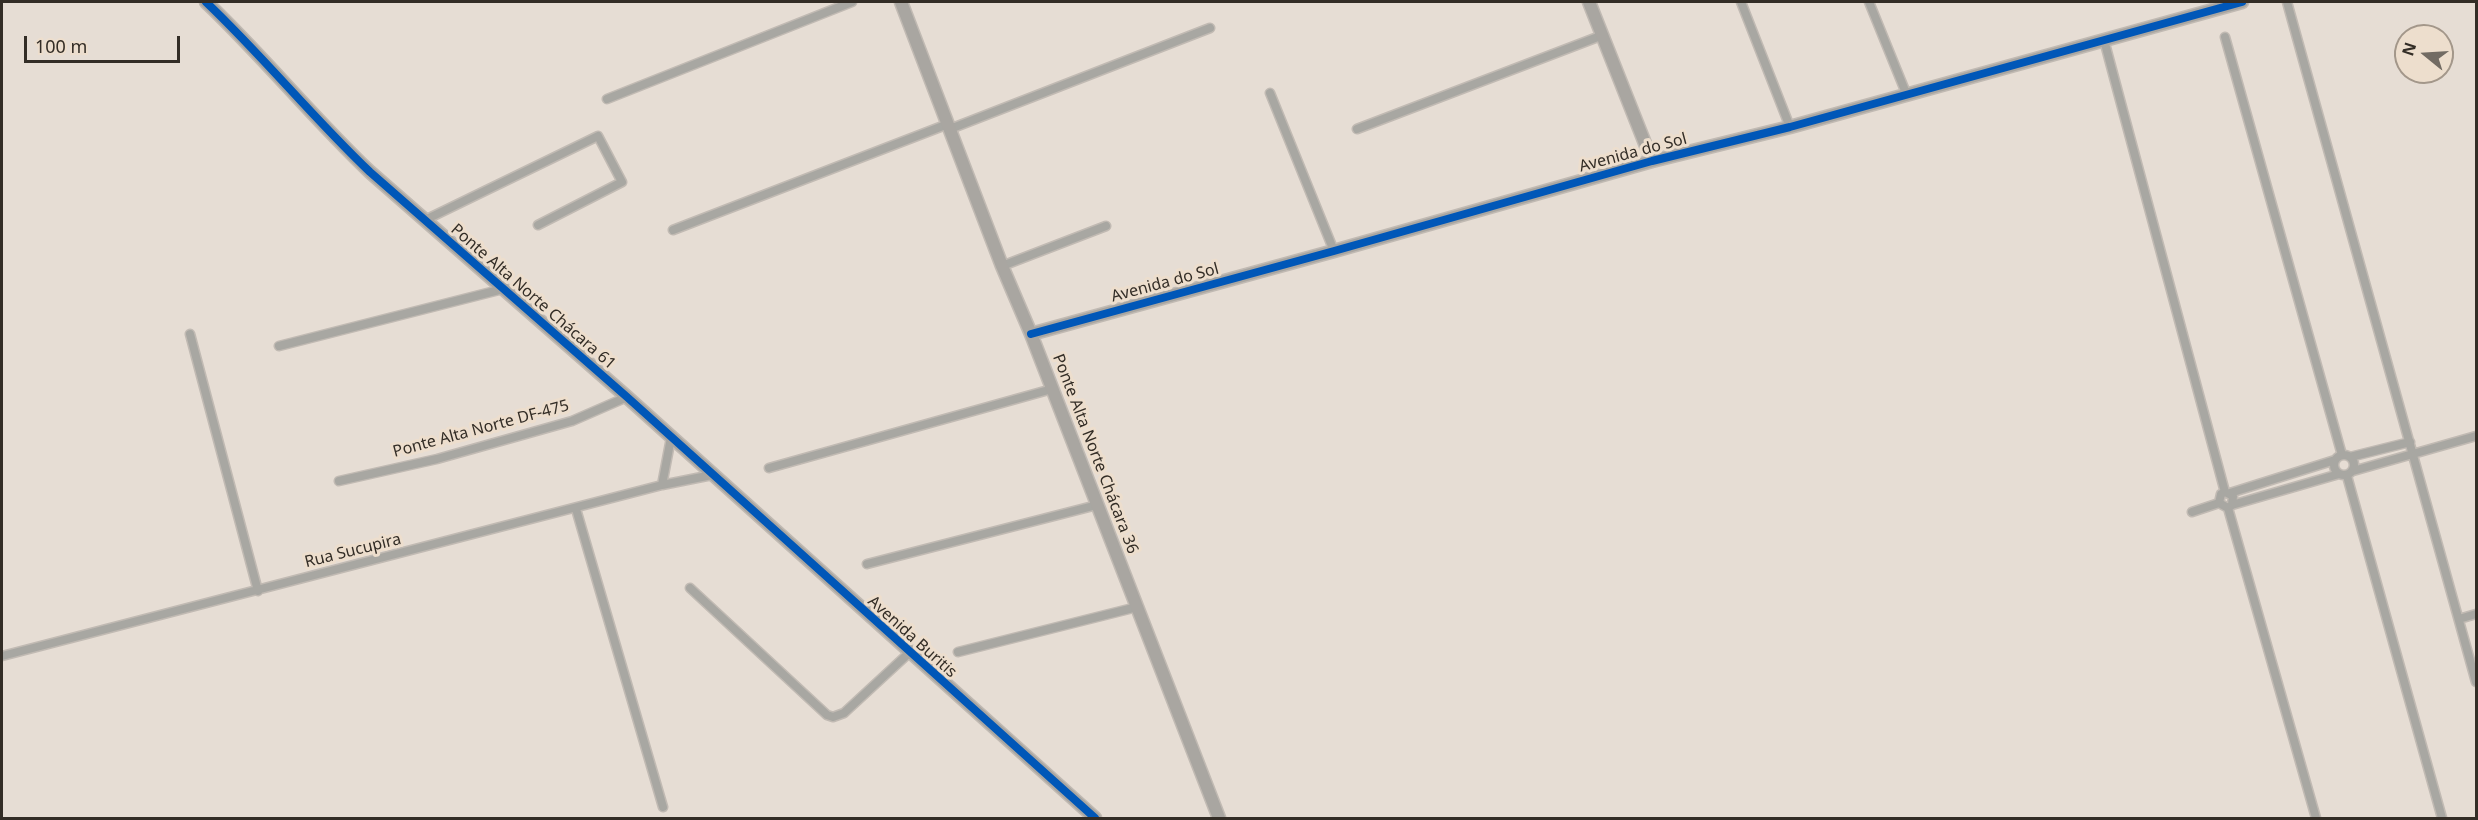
<!DOCTYPE html>
<meta charset="utf-8">
<style>
body{margin:0}
#map{position:relative;width:2478px;height:820px;overflow:hidden;background:#e6ddd4;font-family:"Noto Sans",sans-serif}
canvas{display:block}
.frame{position:absolute;inset:0;border:3px solid #332d26;pointer-events:none}
.north{position:absolute;left:2394px;top:24px;width:60px;height:60px;box-sizing:border-box;background:#eddecd;border:2px solid #a3978a;border-radius:50%;rotate:288deg;font-size:16px;font-weight:700;line-height:24px;text-align:center;color:#332d26}
.north::after{content:'';display:block;margin:auto;width:21px;height:27px;background:#726b63;clip-path:polygon(50% 0,100% 100%,50% 72%,0 100%)}
.scale{position:absolute;left:24px;top:36px;width:156px;height:27px;box-sizing:border-box;border:3px solid #332d26;border-top:0;padding-left:8px;font-size:18px;line-height:21px;white-space:nowrap;color:#332d26;-webkit-text-stroke:4px #eddecd;paint-order:stroke}
</style>
<div id="map">
<canvas width="2478" height="820"></canvas>
<div class="frame"></div>
<div class="north">N</div>
<div class="scale">100 m</div>
</div>
<script>
const ctx = document.querySelector('canvas').getContext('2d');
ctx.lineJoin = 'round';
function strokePath(path, color, width, dash) {
  ctx.strokeStyle = color;
  ctx.lineWidth = width;
  ctx.lineCap = dash ? 'butt' : 'round';
  ctx.setLineDash(dash || []);
  ctx.stroke(path);
}
function write(font, color, halo, rows, align = 'center') {
  ctx.font = font + ' "Noto Sans",sans-serif';
  ctx.lineWidth = 6;
  ctx.setLineDash([]);
  ctx.textBaseline = 'middle';
  ctx.strokeStyle = halo;
  ctx.fillStyle = color;
  for (const [text, x, y, turn = 0] of rows) {
    ctx.save();
    ctx.translate(x, y);
    ctx.rotate((+turn || 0) * Math.PI / 180);
    ctx.textAlign = isNaN(turn) ? turn : align;
    if (halo) ctx.strokeText(text, 0, 0);
    ctx.fillText(text, 0, 0);
    ctx.restore();
  }
}
const street = new Path2D(`
 M1741,2L1790,127
 M1869,2L1906,93
 M2287,2L2476,682
 M2225,37L2342,455
 M2104,40L2225,492
 M1270,93L1334,251
 M607,99L852,2
 M950,129L1210,28
 M1357,129L1603,35
 M425,220L598,136L622,182L538,225
 M673,230L948,124
 M1002,266L1106,226
 M190,334L258,591
 M279,346L503,289
 M2334 465a10 10 0 1 1 20 0a10 10 0 1 1-20 0Z
 M2350,457L2410,442
 M769,468L1052,389
 M2353,471L2476,436
 M2347,476L2442,818
 M339,481L437,459L572,421L627,397
 M662,485L671,438
 M2230,493L2335,460
 M2232,505L2339,474
 M2228,508L2316,818
 M576,509L663,807
 M2192,512L2219,503L2228,508L2232,505L2233,496L2225,492L2221,494L2219,503
 M867,564L1097,505
 M690,588L827,715L833,717L844,713L909,653
 M2459,619L2476,614
 M958,652L1137,607
 M2,656L662,485L712,475`);
const secondary = new Path2D(`
 M206,2C263,56 313,118 370,172L627,397L1095,818
 M901,2L1002,266L1031,334L1219,818
 M1589,2L1652,161
 M1031,334L1334,251L1652,161L1790,127L2242,2`);
strokePath(street, '#c1bab3', 11);
strokePath(secondary, '#c1bab3', 15);
strokePath(street, '#a8a7a2', 8);
strokePath(secondary, '#a9a6a1', 12);
strokePath(new Path2D(`
 M206,2C263,56 313,118 370,172L627,397L1095,818
 M1031,334L1334,251L1652,161L1790,127L2242,2`), '#0057b8', 8);
write('16px', '#332d26', '#eddecd', [
 ["Avenida do Sol",1633,153,-15],
 ["Avenida do Sol",1165,283,-15],
 ["Ponte Alta Norte Chácara 61",533,297,41],
 ["Ponte Alta Norte DF-475",481,429,-15],
 ["Ponte Alta Norte Chácara 36",1095,454,69],
 ["Rua Sucupira",353,551,-14],
 ["Avenida Buritis",912,637,42]
]);
</script>
